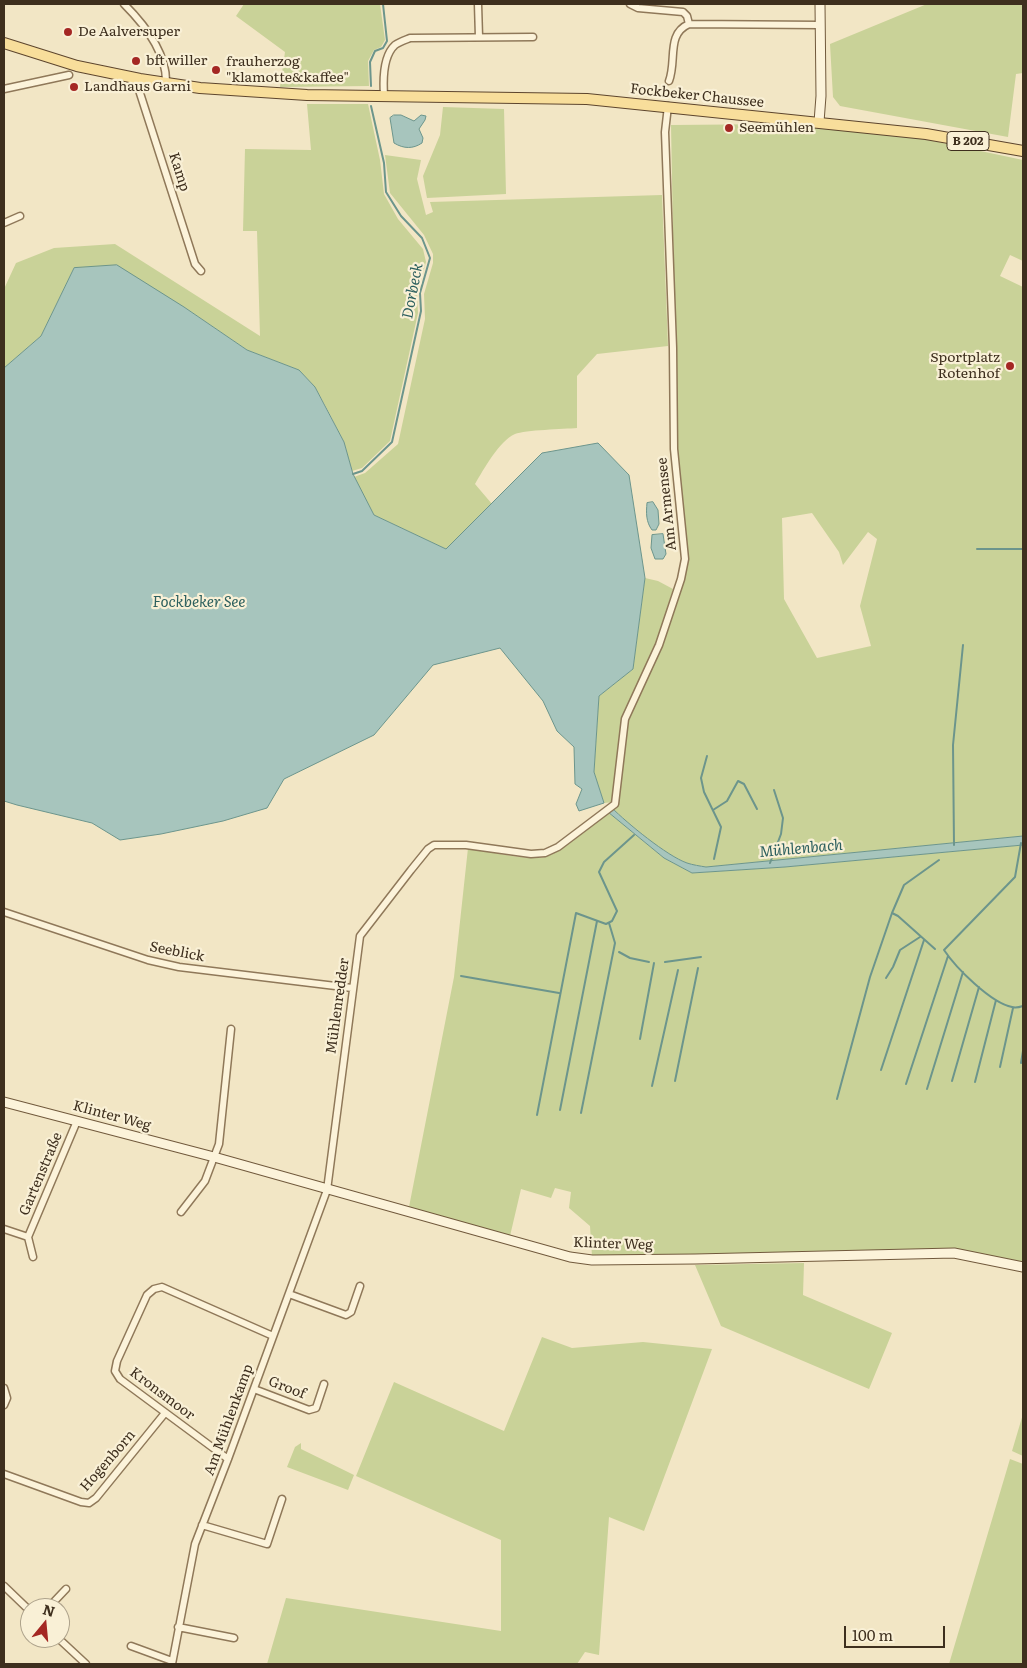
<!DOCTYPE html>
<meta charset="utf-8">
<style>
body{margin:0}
#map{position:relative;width:1027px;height:1668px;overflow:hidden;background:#f2e6c5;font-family:Literata,serif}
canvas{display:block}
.frame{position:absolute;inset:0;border:5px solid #3e2f1e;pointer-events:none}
.north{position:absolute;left:20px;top:1598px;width:50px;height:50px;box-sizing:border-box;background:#f9f0d6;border:1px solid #aea38c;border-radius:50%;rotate:17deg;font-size:14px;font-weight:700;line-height:20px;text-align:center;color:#3e2f1e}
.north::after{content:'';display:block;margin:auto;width:18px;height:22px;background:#a42723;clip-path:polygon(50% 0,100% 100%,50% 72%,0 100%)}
.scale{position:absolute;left:844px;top:1626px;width:101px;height:22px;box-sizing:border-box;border:2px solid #3e2f1e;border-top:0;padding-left:6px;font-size:15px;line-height:18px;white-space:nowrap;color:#3e2f1e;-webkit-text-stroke:4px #f9f0d6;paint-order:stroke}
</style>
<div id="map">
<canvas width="1027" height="1668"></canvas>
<div class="frame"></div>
<div class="north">N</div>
<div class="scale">100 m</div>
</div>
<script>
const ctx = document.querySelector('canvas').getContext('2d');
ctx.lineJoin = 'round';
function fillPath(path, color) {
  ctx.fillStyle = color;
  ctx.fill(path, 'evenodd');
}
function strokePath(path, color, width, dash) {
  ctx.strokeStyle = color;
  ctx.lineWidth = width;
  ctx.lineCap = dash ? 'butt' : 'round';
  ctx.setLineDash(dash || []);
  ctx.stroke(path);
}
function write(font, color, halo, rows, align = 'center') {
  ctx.font = font + ' Literata,serif';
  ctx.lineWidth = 4.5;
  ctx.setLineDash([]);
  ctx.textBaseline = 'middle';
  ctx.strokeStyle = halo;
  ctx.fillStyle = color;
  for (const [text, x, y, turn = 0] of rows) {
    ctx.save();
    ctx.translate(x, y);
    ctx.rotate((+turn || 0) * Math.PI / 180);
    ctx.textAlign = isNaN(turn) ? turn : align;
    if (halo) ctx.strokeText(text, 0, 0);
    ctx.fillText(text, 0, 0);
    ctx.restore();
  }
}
fillPath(new Path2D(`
 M244,4H380L385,40L381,47L374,50L368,61L369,86L280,87L285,52L236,16Z
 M927,4H1023V73L1016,74L1008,137L840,106L833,97L830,44Z
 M307,104H368L380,160L384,194L398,219L423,249L426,262L417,294L418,313L390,441L362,468L352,471L344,442L325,405L315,387L299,370L247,350L184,307L74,268L41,336L4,368V289L16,263L54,248L115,244L260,336L257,231H243L245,149L311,150Z
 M443,107L504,109L506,194L427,198L423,176L440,135Z
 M787,124L924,139L1023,160V261L1010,255L1000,276L1023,287V836L706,867C700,866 693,865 687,863C667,856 627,823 612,808L628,720L656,660L679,591L687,559L677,449L671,125ZM812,513L839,552L843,565L868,532L877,539L860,606L871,646L817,658L784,599L782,518Z
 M385,155L421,160L417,179L426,215L433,212L430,202L662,195L668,346L597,354L577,376V428C564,429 525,430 515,434C499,441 484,469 475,484L492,504L446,549L374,515L354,477L365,473L398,444L425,319L424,294L433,263V254L424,235L390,193Z
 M645,578L658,581L673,589L656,644L622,718L614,802L604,803L594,772L599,696L633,669Z
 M608,812L664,858L692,873L785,867L1023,845V1262L955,1249L592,1256L590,1226L569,1208L571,1192L555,1188L551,1198L521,1189L510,1236L409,1207L454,977L468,848C488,851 527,861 545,857C563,852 592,825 608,812Z
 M804,1263L803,1295L892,1333L869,1389L721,1326L695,1265Z
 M542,1337L572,1348L643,1342L712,1349L644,1531L609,1517L599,1655L585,1652L577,1664H267L286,1598L501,1631V1540L356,1476L394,1382L504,1431Z
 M1023,1414V1456L1012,1451Z
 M301,1443V1449L354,1475L348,1490L287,1467L295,1447Z
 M1010,1459L1023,1464V1664H949Z`), '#c9d298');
const water = new Path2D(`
 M394,115H401L414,121L421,115L426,116L425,120L419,129L423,138L422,143C413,149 404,149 394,143L390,118Z
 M117,265L184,307L247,350L299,370L315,387L344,442L353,474L374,515L446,549L542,453L598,443L629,475L645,578L633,669L599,696L594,772L604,803L579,811L576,804L582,789L575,784L574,747L557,731L543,701L500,648L433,665L374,735L284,779L267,808L223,821L161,834L120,840L92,823L17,805L4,801V368L41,336L74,268Z
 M653,502L658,510L659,524L656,530H652C646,522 646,513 647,503Z
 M663,534L666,554L663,559H655L651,548L652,535Z
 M612,808C627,823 667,856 687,863C693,865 700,866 706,867L1023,836V845L785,867L692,873L664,858L608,812Z`);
fillPath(water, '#a7c5bd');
strokePath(water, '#6c958c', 1);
strokePath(new Path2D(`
 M371,86L370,62L375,51L383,48L387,41L383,4
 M353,474L362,471L392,442L421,311L420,293L430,258L422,238L401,216L386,192L384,163L371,106
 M977,549H1023
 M707,756L701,778L704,792L721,827L714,859
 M713,810L727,801L738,781L744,784L757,809
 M1021,843L1015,877L944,950C956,968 991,1003 1012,1007C1015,1008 1020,1007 1023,1006
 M954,845L953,745L963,645
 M770,863L781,834L783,818L774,790
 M892,913L898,916L935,949
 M619,952L630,958L649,962
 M665,962L701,957
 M461,976L559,993
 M886,978L893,967L900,950L920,937
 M640,1039L654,963
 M1021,1063L1023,1051
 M1000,1067L1013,1008
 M881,1070L924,940
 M675,1081L698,968
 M952,1081L979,987
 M975,1082L996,1000
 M906,1084L948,956
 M652,1086L678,970
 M927,1089L963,972
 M837,1099L870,977L892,913L904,885L939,860
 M560,1110L597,921
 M581,1113L615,943L609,923
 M537,1115L576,913L606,924L612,921L617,911L599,872L604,862L634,835`), '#6c958c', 2);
const street = new Path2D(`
 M124,4C144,24 167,53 166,83
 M478,4L479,37
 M630,4L638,8L683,12L687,16L689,24
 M140,79L138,87L195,264L201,271
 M669,81C677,60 666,34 689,24L820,25
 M4,89L69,75
 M384,95C383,80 383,56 395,45C399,42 405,40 410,38L533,37
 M4,223L20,216
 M4,912L148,960L179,967L352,988
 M181,1212L205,1181L219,1144L231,1029
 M4,1229L28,1237L77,1121
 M28,1237L33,1257
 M289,1294L346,1315L351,1312L360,1286
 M4,1388L7,1398L4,1405
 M254,1389L309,1410L316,1408L324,1384
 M228,1459L120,1379L115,1371L117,1361L147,1295L154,1289L162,1287L273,1336
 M4,1474L81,1502L89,1503L96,1498L165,1413
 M202,1525L267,1544L282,1499
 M4,1586L30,1611
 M48,1608L66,1589
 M178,1627L234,1638
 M58,1638L86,1664
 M131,1646L172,1661
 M172,1664L195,1544L228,1459L327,1190L360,936L411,870L428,849L434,845H466L531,854L545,853L558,847L615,804L625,719L659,645L681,579L685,559L674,449L673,348L665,132L668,106`);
const secondary = new Path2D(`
 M819,122L821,96L820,4
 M4,1102L214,1157L570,1257L592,1260L695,1259L954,1253L1023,1267`);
const primary = new Path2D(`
 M4,43L77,66L140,79L200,88L307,95L587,99L926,134L1023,151`);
strokePath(street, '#8f7859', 9);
strokePath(secondary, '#71593c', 11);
strokePath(primary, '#5d452d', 12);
strokePath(street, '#fcf3da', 6);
strokePath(secondary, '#fcf3da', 9);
strokePath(primary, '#f8de9b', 10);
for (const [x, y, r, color] of [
 [68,32,5,"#a42723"],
 [136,61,5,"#a42723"],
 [216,70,5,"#a42723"],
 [74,87,5,"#a42723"],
 [729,128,5,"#a42723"],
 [1010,366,5,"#a42723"]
]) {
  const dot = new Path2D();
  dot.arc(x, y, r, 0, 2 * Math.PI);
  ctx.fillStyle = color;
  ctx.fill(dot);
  strokePath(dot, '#f9f0d6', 2);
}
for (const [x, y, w] of [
 [968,141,42]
]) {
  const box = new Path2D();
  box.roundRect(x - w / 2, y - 9.5, w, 19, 4);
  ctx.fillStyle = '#f9f0d6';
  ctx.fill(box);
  strokePath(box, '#3e2f1e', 1);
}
write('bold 12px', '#3e2f1e', null, [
 ["B 202",968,141]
]);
write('14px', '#3e2f1e', '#f9f0d6', [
 ["De Aalversuper",78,32],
 ["bft willer",146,61],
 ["frauherzog",226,62],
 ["\"klamotte&kaffee\"",226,78],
 ["Landhaus Garni",84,87],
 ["Seemühlen",739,128],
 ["Sportplatz",1000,358,"right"],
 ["Rotenhof",1000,374,"right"]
], 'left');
write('14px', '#3e2f1e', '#f9f0d6', [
 ["Fockbeker Chaussee",697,96,6],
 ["Kamp",179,172,72],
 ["Am Armensee",667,504,-96],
 ["Seeblick",177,952,11],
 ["Mühlenredder",338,1006,-82],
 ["Klinter Weg",112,1116,15],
 ["Gartenstraße",41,1174,-67],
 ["Klinter Weg",613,1244,2],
 ["Groof",287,1388,21],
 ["Kronsmoor",162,1394,37],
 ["Am Mühlenkamp",229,1420,-70],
 ["Hogenborn",108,1461,-49]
]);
write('italic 15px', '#2c5f5e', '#f9f0d6', [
 ["Dorbeck",413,291,-79],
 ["Fockbeker See",199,603],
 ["Mühlenbach",801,849,-5]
]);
</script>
